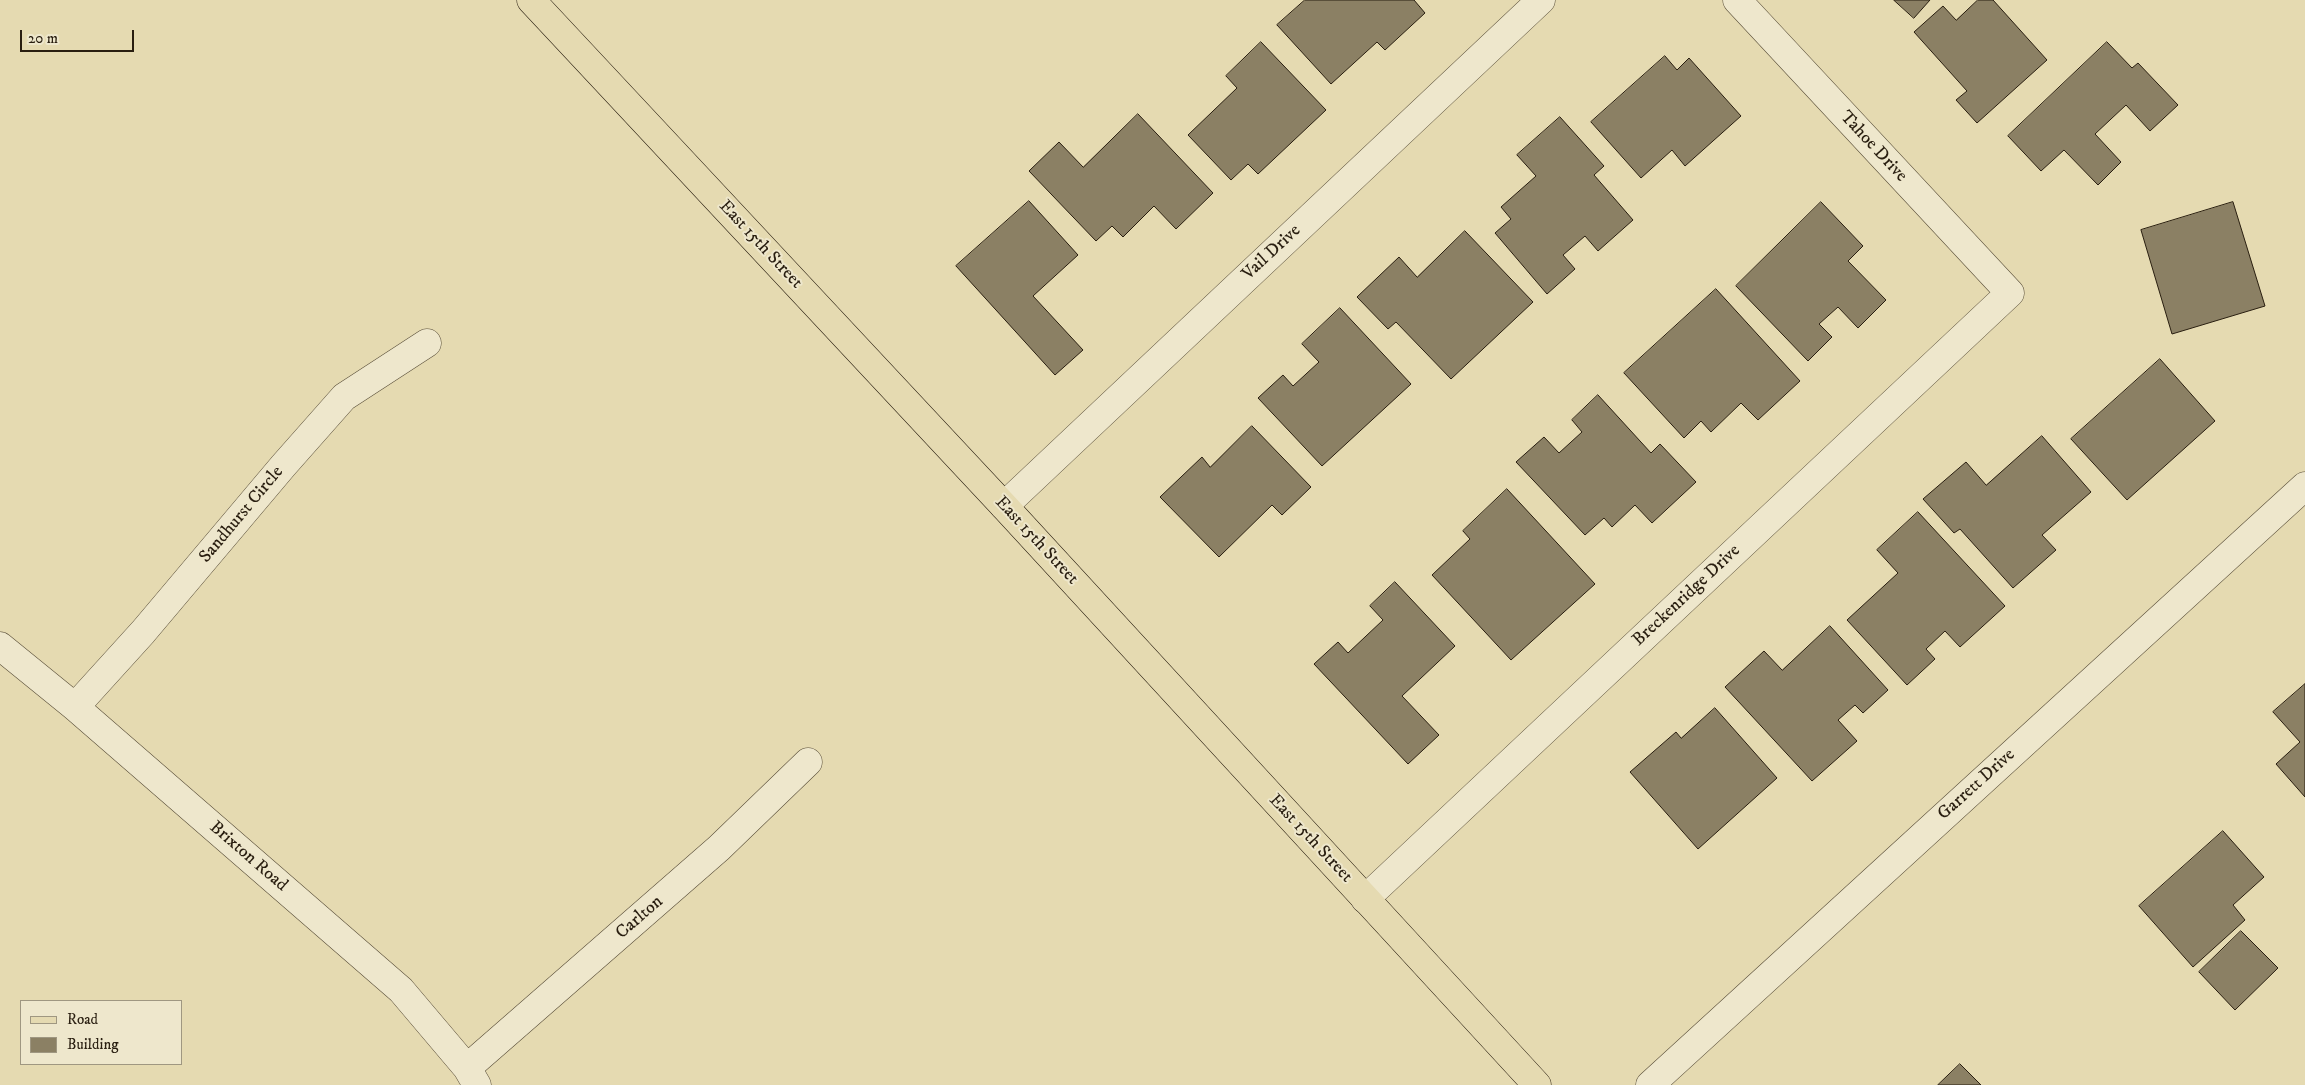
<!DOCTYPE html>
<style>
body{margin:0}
#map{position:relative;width:2305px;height:1085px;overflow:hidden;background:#e5dab1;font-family:"IM FELL DW Pica",serif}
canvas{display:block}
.legend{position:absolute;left:20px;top:1000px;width:162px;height:65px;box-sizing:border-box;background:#eee7cc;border:1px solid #9f9781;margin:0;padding:6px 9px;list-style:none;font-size:15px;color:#291e10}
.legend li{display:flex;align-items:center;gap:10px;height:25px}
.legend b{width:25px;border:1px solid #9f9781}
.scale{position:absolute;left:20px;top:30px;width:114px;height:22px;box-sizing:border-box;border:2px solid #291e10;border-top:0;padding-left:6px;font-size:15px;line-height:18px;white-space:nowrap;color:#291e10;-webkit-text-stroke:4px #eee7cc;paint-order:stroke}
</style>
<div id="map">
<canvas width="2305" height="1085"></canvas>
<ul class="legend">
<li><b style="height:6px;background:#e5dab1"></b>Road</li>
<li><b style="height:14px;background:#8b8064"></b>Building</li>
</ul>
<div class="scale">20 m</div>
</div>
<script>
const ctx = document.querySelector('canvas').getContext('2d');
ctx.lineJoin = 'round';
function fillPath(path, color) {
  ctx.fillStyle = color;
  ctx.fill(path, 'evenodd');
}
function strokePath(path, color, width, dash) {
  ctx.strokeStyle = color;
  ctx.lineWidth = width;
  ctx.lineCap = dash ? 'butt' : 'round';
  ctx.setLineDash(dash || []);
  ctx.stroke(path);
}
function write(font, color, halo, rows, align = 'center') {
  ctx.font = font + ' "IM FELL DW Pica",serif';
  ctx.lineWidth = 4;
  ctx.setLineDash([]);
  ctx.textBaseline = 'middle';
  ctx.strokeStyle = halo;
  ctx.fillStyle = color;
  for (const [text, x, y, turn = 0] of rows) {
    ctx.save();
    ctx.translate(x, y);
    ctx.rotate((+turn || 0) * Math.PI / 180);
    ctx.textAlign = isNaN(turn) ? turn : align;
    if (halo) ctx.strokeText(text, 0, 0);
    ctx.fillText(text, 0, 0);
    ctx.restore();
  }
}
const building = new Path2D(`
 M1305,0H1414L1425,13L1385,50L1377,42L1331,84L1277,25Z
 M1894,0H1930L1914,18Z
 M1978,0H1993L2047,60L1977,123L1956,100L1967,91L1914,32L1943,6L1956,20Z
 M1261,42L1326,110L1258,174L1248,164L1231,180L1188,135L1237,88L1226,76Z
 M2107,42L2132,68L2138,63L2178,105L2150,131L2126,105L2095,134L2121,162L2098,185L2064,150L2041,171L2008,136Z
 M1665,56L1677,70L1689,58L1741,116L1685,166L1672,150L1641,178L1591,122Z
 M1138,114L1213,193L1176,229L1154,206L1123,237L1112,226L1096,241L1029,171L1059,142L1083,167Z
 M1560,117L1604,166L1594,175L1633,220L1598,251L1585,236L1563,255L1575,269L1547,294L1495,233L1511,219L1501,207L1536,176L1517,155Z
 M1029,201L1078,255L1033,296L1083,350L1055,375L956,266Z
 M1821,202L1863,246L1848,261L1886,300L1858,328L1838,307L1819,324L1832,337L1808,361L1736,286Z
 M2233,202L2265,306L2172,334L2141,230Z
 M1465,231L1533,302L1451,379L1396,322L1388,329L1357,297L1399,257L1417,277Z
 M1716,289L1800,381L1758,420L1741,403L1711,432L1701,421L1684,438L1624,373Z
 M1340,308L1411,384L1322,466L1258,398L1283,375L1293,386L1319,362L1302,344Z
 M2160,359L2215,421L2127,500L2071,439Z
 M1598,395L1651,453L1660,444L1696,482L1652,523L1635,505L1612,527L1604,518L1585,535L1516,462L1544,437L1559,453L1582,432L1572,420Z
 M1252,426L1311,487L1282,515L1272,505L1219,557L1160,497L1202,457L1210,467Z
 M2042,436L2091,492L2042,535L2056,550L2013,588L1960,529L1954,533L1923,499L1966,462L1986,485Z
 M1507,489L1595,584L1511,660L1432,575L1470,539L1463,531Z
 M1918,512L2005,606L1960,647L1945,631L1926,649L1935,659L1907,685L1847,620L1898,573L1877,550Z
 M1395,582L1455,646L1402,696L1439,735L1408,764L1314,664L1338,642L1348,653L1383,620L1370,606Z
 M1830,626L1888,690L1863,713L1855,705L1838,720L1857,741L1812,781L1725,687L1764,651L1782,670Z
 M2305,684V797L2276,764L2300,742L2273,712Z
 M1715,708L1777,778L1698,849L1630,772L1676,732L1681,738Z
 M2223,831L2264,877L2233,905L2245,920L2193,967L2139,906Z
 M2241,931L2278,968L2235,1010L2199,972Z
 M1960,1064L1981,1085H1938Z`);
fillPath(building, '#8b8064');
strokePath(building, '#291e10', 1);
const minor = new Path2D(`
 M1004,506L1541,0
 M0,646L75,707L401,990L467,1068L477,1085
 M75,707L143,632L283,466L344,397L427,343
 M1365,899L2010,293L1737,0
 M467,1068L719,848L808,762
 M1650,1085L2305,486`);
const primary = new Path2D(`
 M531,0L1004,506L1537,1085`);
strokePath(minor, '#584d38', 29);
strokePath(primary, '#291e10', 29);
strokePath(minor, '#eee7cc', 28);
strokePath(primary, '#e5dab1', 28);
write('18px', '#291e10', '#eee7cc', [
 ["Tahoe Drive",1873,147,47],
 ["East 15th Street",760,245,47],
 ["Vail Drive",1272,253,-43],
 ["Sandhurst Circle",242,515,-50],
 ["East 15th Street",1036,541,47],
 ["Breckenridge Drive",1687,596,-43],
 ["Garrett Drive",1977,785,-42],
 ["East 15th Street",1310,839,47],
 ["Brixton Road",248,857,41],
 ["Carlton",640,918,-41]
]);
</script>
